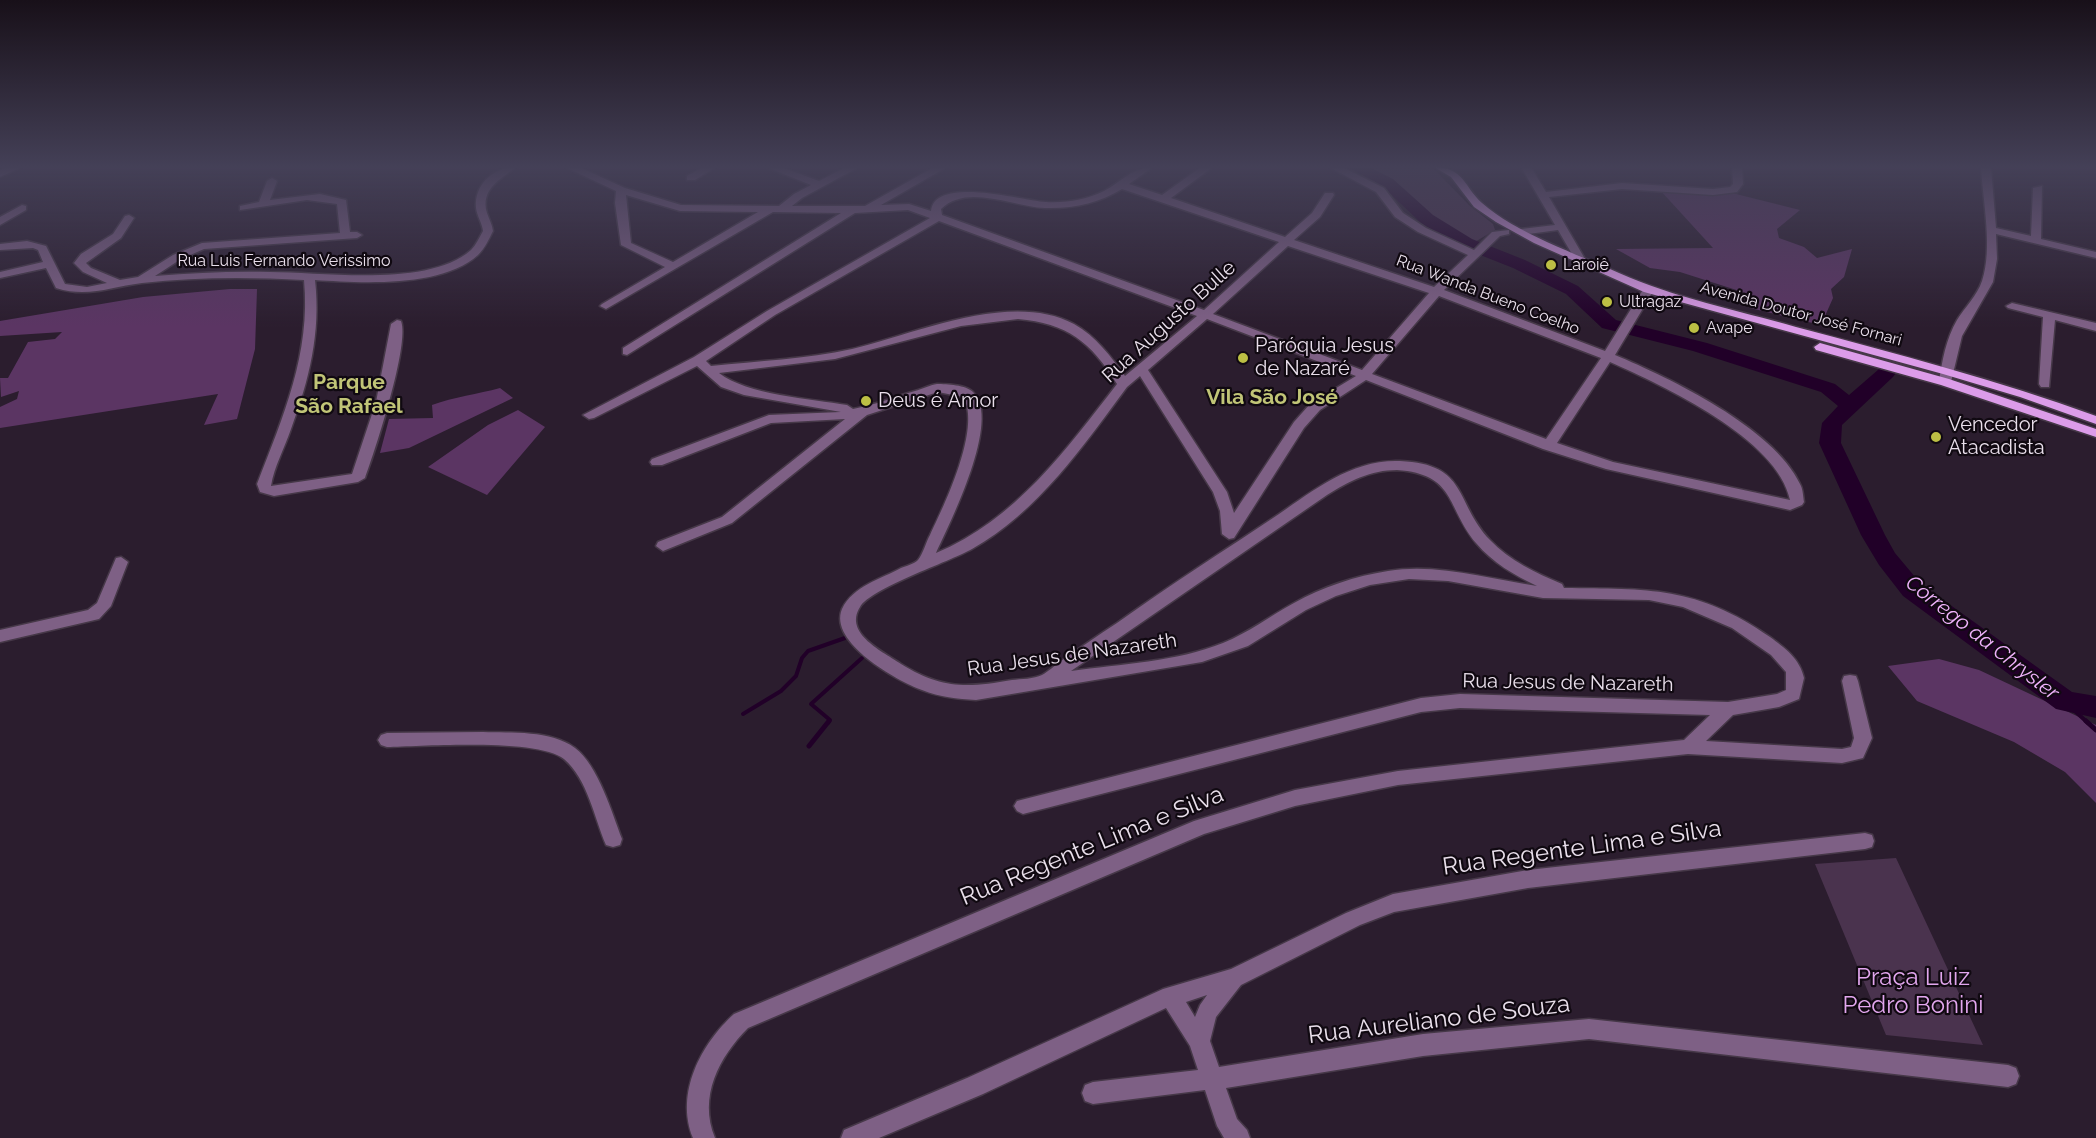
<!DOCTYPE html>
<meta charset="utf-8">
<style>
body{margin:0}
canvas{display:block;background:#2b1d2e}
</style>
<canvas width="2096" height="1138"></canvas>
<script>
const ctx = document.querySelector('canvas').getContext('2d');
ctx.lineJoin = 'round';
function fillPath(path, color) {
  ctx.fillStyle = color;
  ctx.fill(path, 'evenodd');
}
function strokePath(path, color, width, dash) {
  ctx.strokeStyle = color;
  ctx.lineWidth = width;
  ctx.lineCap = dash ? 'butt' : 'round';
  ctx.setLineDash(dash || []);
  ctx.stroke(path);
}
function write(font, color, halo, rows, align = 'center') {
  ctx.font = font + ' Raleway,sans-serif';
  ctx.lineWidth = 4.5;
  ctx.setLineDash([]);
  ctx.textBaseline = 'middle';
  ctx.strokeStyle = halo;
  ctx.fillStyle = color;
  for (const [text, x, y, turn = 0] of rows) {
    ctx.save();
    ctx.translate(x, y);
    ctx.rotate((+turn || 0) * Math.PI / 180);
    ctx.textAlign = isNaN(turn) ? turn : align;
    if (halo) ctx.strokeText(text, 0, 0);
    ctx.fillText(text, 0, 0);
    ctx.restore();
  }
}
fillPath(new Path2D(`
 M1356,167H1432L1469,205L1493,224L1495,230L1473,243L1431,219L1389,182Z
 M1896,858L1983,1045L1886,1035L1815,864Z`), '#4a334e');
fillPath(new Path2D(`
 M1660,190L1736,194L1800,210L1777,229L1779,238L1804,247L1817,258L1852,249L1844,277L1831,289L1833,298L1821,325L1750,308L1749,294L1680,272L1650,268L1616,249L1713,248Z
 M230,289H257L255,349L237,419L204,425L218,394L0,428V407L17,399L19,391L1,397L0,378H8L28,342L55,339L62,332L0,336V321L143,297Z
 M500,388L513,398L409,448L380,453L389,419L433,418L432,405C454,397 478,394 500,388Z
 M518,410L545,427L487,495L428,467L488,425Z
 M1939,659L1979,670L2096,725V803L2065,772L2014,742L1917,701L1888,666Z`), '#5b3563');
strokePath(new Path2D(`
 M2065,702L2088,723
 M743,714L781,691L796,676L802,658L808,651L845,638
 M828,723L830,720L811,704L862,658`), '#210028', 4);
strokePath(new Path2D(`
 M2086,721L2096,730
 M809,746L829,721`), '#210028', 5);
fillPath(new Path2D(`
 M1348,167H1369L1393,179L1433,215L1472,239L1525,260L1578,286L1616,320L1707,343L1835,384L1849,395L1879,369H1893L1896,373L1893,377L1842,425L1841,443L1885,535L1895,553L1921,584L2072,692L2096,696V718L2056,709L1903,596L1879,565L1861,535L1819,443L1822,423L1838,406L1821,392L1693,351L1602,328L1566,294L1513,268L1460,247L1421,223L1381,185Z`), '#210028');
const minor = new Path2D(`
 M8,167H22L0,177V170Z
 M516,167C501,179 480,189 487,213C489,219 492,224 493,231C489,239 485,248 478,255C442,288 361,283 315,280C321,333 309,380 291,429C285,447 274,467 271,486L352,474L376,402L391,324L397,320L401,321C410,344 375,451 365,478L358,482L274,496L260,492L257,484C283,417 311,353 304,280C250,277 195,277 142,283C110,287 88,298 56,288L46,268L0,278V272L43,262L38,250L33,248L0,250V244L27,241L46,246L65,284L87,287L107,283L83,272L74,263L81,254L113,234L125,216L129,215L134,218L121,238L86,263L91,268L120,280L138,277L173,255L202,243L340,233L337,204L307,200L240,210V206L259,202L267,181L272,178L277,181L270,200L320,194L346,200L350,232H357L362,235L357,238L204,249L181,259L155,276C194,273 232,271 270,272C323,272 428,288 471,250C476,245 479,238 483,231C482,223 477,216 476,208C474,184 494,167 516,167Z
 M565,167H579L625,188L681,205L779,206L794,194L811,185L766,167H781L819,181L846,167H859L802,198L792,206H865L934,167H947L881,205L909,204L931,211C935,175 1024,201 1046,202C1066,203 1086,200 1104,191C1121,182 1133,167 1153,167L1129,184L1162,195L1201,167H1213L1171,198L1285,237L1312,213L1325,193H1333L1334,195L1320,217L1294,240L1434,287L1468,255L1418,232L1395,217L1376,192L1329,167H1342L1384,188L1403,213L1426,228L1474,250L1492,232L1509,230V234L1500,236L1444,290L1605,351L1644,288H1652L1654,290L1615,355C1670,378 1774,428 1800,484C1803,489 1803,496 1804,502L1802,505L1790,510L1606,469L1543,449L1366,380L1320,410L1304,428L1234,538L1229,539L1222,534L1220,511L1213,492L1140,376L1127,387C1085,444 1037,513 972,549C949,562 871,588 860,607C843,634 884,652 901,664C941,689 967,688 1012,680C1021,679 1034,679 1042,675C1048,672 1055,665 1061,661C1080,648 1098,635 1117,623C1170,585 1225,550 1279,514C1315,489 1353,459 1400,461C1469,464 1454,502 1490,540C1510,561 1536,573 1562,584L1564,588C1648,589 1697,586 1770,637C1785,648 1800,659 1804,678L1799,699L1779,707L1733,715L1706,741L1842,749L1851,747L1854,738L1842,681L1844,676L1850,675L1856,676L1858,681L1872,738L1863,758L1842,763L1688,754L1398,785L1295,806L1204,834L748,1028C719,1057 698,1097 715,1138H693C675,1093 701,1044 734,1014L1194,821L1295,790L1398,771L1684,740L1710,715L1460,708L1421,712L1023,814L1017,811L1014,806L1017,801L1421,698L1460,694L1728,702L1777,694L1786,690V672L1771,655L1732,628L1683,607L1649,600L1543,598L1448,581L1409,579L1370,585L1336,596L1306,610L1248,646L1202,662L976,700C957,699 940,697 922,690C897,681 828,642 842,609C853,586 881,579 901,568C906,566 914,564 918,560C923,554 926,542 930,535C944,506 982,427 963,397L938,392L867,415L732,523L663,551L656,546L658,542L722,517L845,419L771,423L662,465H652L650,462L652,459L769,415L841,412L744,395L721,387L697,366L594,418L589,419L583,415L694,357L767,311L930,218L908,210L855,213L627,355L623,354V348L841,213L773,212L606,309L600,306L602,304L665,267L621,245L615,203L616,191ZM1122,189L1279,242L1204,310L942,215L941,209C967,183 1014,207 1045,208C1073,209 1099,203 1122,189ZM626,195L680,211L758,212L673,262L631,243ZM939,221L1197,316L1125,376C1111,357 1096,336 1074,324C1011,290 915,334 852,349C806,359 758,361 711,366L706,361L775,315ZM1288,246L1429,293L1362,370L1213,314ZM1439,296L1601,358L1546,439L1372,374ZM1018,319C1067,323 1091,342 1117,384C1066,450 1015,520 936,553C950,523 1002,419 973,392C966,385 947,384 937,384C930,385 922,389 915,391C895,397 874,405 853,409L847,405C811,399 747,395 719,373L835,359L961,326ZM1207,319L1356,376L1310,404L1294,422L1234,513L1227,492L1148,370ZM1610,362C1662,385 1778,439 1790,500L1613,462L1557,443ZM1397,470C1456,474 1446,507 1476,543C1493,563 1514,575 1537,586C1488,579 1438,563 1388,571C1356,576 1322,587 1294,603C1270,616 1248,633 1223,643C1176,662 1121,664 1071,671L1327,495C1349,481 1371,470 1397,470Z
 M703,167H716L695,180H687V176Z
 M1521,167H1531L1546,192L1622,183L1713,189L1730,187L1733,184L1732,167H1742L1743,184L1737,192L1713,195L1622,189L1549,197L1585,259L1580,262L1576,261L1558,230L1521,235L1516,232L1521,229L1555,225Z
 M1981,167H1991L1996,228L2031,236L2033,188L2042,186L2041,239L2096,252V258L1996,234L1997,259L1993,282L1962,336L1951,382L1945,386L1939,382C1942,361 1946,339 1957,320C1965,307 1977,296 1982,281C1993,248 1983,203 1981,167Z
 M22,205L26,206V210L0,225V217Z
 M2012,303L2096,323V331L2055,320L2049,387H2041L2039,384L2043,317L2008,308L2006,306Z
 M121,557L128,562L111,606L99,619L0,642V630L88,610L97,603L116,558Z
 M483,732C511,733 551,730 575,748C598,765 612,813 622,839L620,845L613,847L606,845C594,817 588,780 564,759C539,738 422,746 387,747L381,745L378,740L381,735L387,733Z
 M1865,833L1872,835L1874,841L1872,847L1865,849L1528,888L1394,912L1360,925L1241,985L1216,1017L1210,1041L1219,1067L1423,1034L1589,1019L2008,1065L2016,1068L2019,1076L2016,1084L2008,1087L1589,1039L1423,1056L1226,1088L1237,1119L1247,1130L1250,1138H1224L1217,1126L1205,1090L1093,1104L1085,1101L1082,1093L1085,1085L1093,1082L1198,1070L1190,1046L1166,1008L983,1094L879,1138H841L844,1130L967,1078L1163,989L1231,969L1346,913L1393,894L1528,870ZM1207,995L1200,1005L1195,1017L1186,1002Z`);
const major = new Path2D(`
 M1434,167C1464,167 1464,187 1482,203C1514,232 1579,255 1619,273C1675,298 1737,310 1796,327C1897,354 1998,380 2096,416V424L2020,397L1943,374L1644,292L1534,243L1496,222L1474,207L1451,177Z
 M1820,343L1949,379L2096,429V437L1941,385L1816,350L1814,347Z`);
strokePath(minor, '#463848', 3);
strokePath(major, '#463848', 3);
fillPath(minor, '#7e6085');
fillPath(major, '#dc9ce9');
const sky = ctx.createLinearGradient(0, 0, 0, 327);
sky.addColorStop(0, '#181019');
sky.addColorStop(0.51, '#444057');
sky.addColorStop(1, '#44405700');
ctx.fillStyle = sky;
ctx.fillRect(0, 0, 2096, 327);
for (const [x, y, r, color] of [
 [1551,265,6,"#bcbf44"],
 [1607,302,6,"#bcbf44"],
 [1694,328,6,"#bcbf44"],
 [1243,358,6,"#bcbf44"],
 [866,401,6,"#bcbf44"],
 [1936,437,6,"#bcbf44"]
]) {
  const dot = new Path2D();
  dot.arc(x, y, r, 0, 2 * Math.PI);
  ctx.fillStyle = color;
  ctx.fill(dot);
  strokePath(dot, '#100911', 2);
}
write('16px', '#e9dfeb', '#100911', [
 ["Rua Luis Fernando Verissimo",284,261],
 ["Rua Wanda Bueno Coelho",1488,295,21],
 ["Avenida Doutor José Fornari",1801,314,15]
]);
write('16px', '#e9dfeb', '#100911', [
 ["Laroiê",1563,265],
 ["Ultragaz",1619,302],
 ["Avape",1706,328]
], 'left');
write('20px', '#e9dfeb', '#100911', [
 ["Rua Augusto Bulle",1169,322,-42],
 ["Rua Jesus de Nazareth",1072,655,-8],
 ["Rua Jesus de Nazareth",1568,683,1]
]);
write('20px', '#e9dfeb', '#100911', [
 ["Paróquia Jesus",1255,346],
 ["de Nazaré",1255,369],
 ["Deus é Amor",878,401],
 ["Vencedor",1948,425],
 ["Atacadista",1948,448]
], 'left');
write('bold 21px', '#c1c577', '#100911', [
 ["Parque",349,383],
 ["São Rafael",349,407],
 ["Vila São José",1272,398]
]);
write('italic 21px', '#efb2fb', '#100911', [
 ["Córrego da Chrysler",1982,638,38]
]);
write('24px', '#e9dfeb', '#100911', [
 ["Rua Regente Lima e Silva",1092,846,-22],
 ["Rua Regente Lima e Silva",1582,848,-8],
 ["Rua Aureliano de Souza",1439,1020,-7]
]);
write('24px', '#e2a6ee', '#100911', [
 ["Praça Luiz",1913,978],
 ["Pedro Bonini",1913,1006]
]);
</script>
